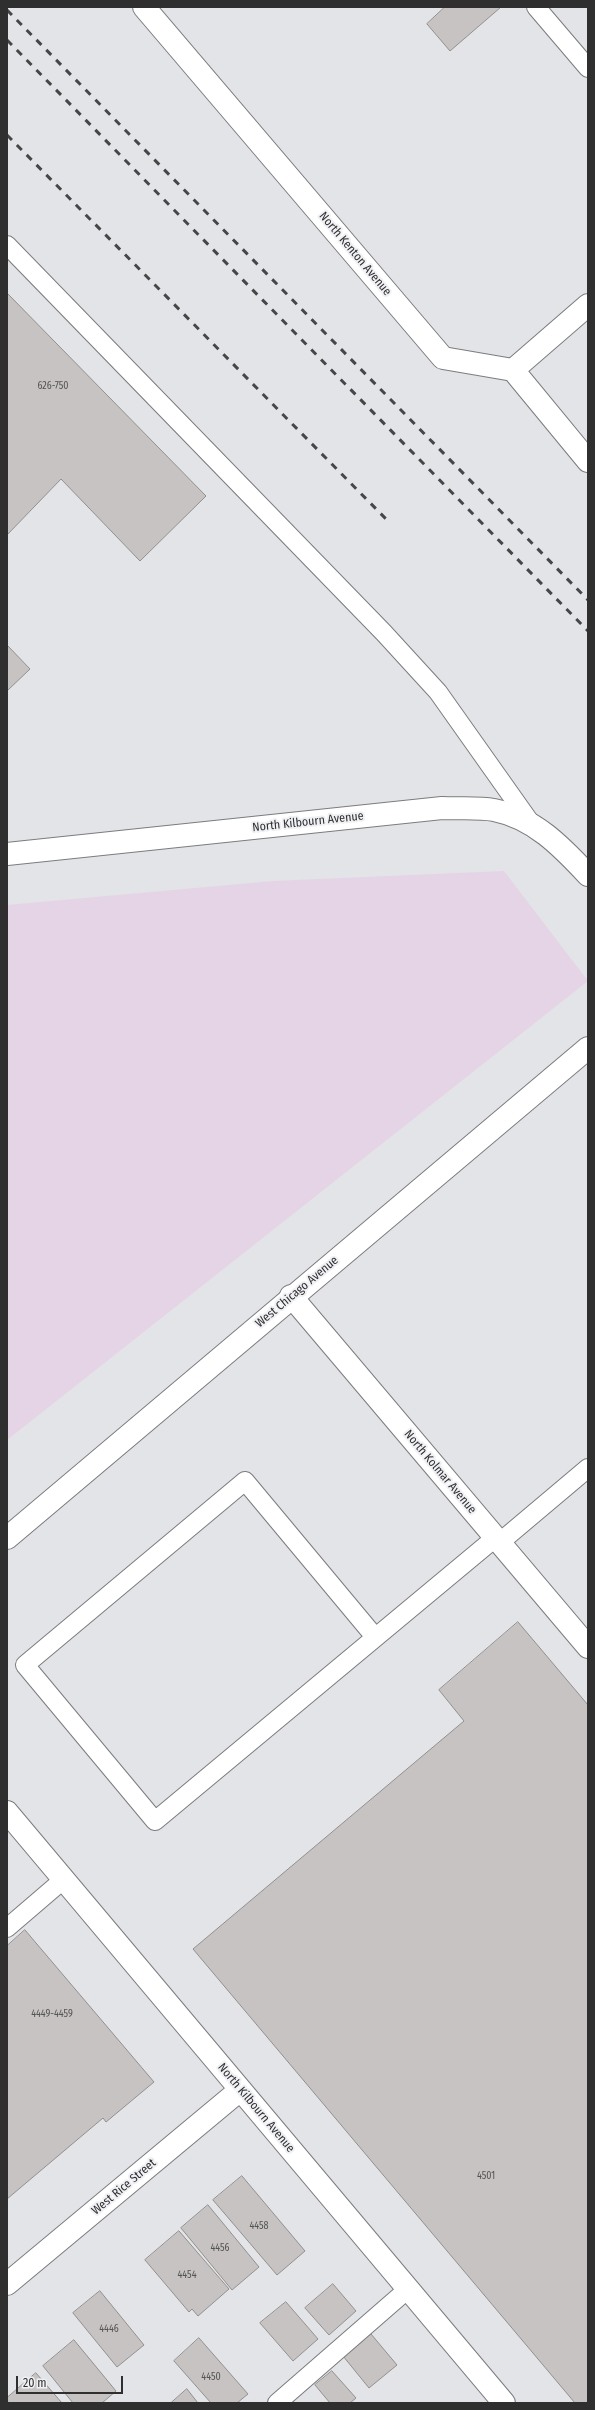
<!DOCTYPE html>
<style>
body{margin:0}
#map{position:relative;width:595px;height:2410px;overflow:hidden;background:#e3e4e7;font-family:"Fira Sans Condensed",sans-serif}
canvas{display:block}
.frame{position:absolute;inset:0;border:8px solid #2f2f30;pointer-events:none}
.scale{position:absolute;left:16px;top:2376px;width:107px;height:18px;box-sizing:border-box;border:2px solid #2f2f30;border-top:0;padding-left:5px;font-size:12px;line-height:14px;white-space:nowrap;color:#2f2f30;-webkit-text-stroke:3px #f0f1f4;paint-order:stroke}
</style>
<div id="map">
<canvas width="595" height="2410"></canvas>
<div class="frame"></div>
<div class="scale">20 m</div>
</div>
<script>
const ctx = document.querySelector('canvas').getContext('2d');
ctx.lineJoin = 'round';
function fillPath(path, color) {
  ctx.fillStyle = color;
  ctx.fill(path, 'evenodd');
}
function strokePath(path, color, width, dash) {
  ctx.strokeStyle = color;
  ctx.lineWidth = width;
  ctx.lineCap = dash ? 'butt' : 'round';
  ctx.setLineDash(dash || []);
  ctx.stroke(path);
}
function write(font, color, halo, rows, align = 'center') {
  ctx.font = font + ' "Fira Sans Condensed",sans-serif';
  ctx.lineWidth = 4;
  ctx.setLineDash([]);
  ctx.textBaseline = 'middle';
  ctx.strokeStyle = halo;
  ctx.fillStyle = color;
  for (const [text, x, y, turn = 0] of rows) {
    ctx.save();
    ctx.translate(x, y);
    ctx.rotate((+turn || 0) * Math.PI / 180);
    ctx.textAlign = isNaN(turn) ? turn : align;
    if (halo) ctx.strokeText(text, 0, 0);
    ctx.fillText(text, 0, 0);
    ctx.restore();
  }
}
fillPath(new Path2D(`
 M504,871L588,981L7,1440V905L273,881Z`), '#e4d4e6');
const building = new Path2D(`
 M445,7H501L450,51L427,24Z
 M7,293L206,496L140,561L61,479L7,535Z
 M7,645L30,669L7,691Z
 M518,1622L588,1705V2403H575L193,1949L464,1721L439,1690Z
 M25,1930L154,2082L106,2122L103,2118L7,2199V1946Z
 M242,2176L305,2251L277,2275L213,2200Z
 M208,2205L259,2267L232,2290L181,2228Z
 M179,2231L229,2289L198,2316L192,2309L189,2312L145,2260Z
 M333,2284L356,2311L329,2335L305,2308Z
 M100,2291L144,2345L117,2367L73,2313Z
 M286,2302L318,2339L293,2361L260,2323Z
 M371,2334L397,2365L369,2388L343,2356Z
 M199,2338L248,2394L237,2403H211L174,2361Z
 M74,2340L116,2391L102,2403H73L43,2366Z
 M332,2371L356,2398L350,2403H330L315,2385Z
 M36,2373L62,2403H8L7,2398Z
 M187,2389L198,2403H171Z`);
fillPath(building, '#c6c3c2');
strokePath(building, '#928f8e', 1);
const service = new Path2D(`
 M536,7L588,68
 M7,245L384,633L438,692L530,822
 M499,1543L588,1468
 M375,1637L245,1481L25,1665L155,1821L495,1538
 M7,1928L63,1880
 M277,2403L408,2289`);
const minor = new Path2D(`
 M144,7L443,358L513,370L588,461
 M513,370L588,305
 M291,1296L588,1647
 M7,1812L504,2403
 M7,2284L240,2090`);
const tertiary = new Path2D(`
 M7,854L442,808C459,809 477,807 494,810C534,818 561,846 588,875`);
const secondary = new Path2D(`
 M7,1538L588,1048`);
strokePath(service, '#7b7c7e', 20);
strokePath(minor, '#7b7c7e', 24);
strokePath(tertiary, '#7b7c7e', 24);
strokePath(secondary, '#7b7c7e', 24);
strokePath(service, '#fff', 18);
strokePath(minor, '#fff', 22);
strokePath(tertiary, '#fff', 22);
strokePath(secondary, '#fff', 22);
strokePath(new Path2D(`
 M7,10L588,600
 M7,40L588,631
 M7,135L390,523`), '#464647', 3, [7, 7]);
write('10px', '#555454', null, [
 ["626-750",53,386],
 ["4449-4459",52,2014],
 ["4501",486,2176],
 ["4458",259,2226],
 ["4456",220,2248],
 ["4454",187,2275],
 ["4446",109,2329],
 ["4450",211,2377]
]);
write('12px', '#2f2f30', '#f0f1f4', [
 ["North Kenton Avenue",355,254,50],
 ["North Kilbourn Avenue",308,822,-6],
 ["West Chicago Avenue",297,1292,-40],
 ["North Kolmar Avenue",440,1472,50],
 ["North Kilbourn Avenue",256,2108,50],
 ["West Rice Street",124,2187,-40]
]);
</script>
